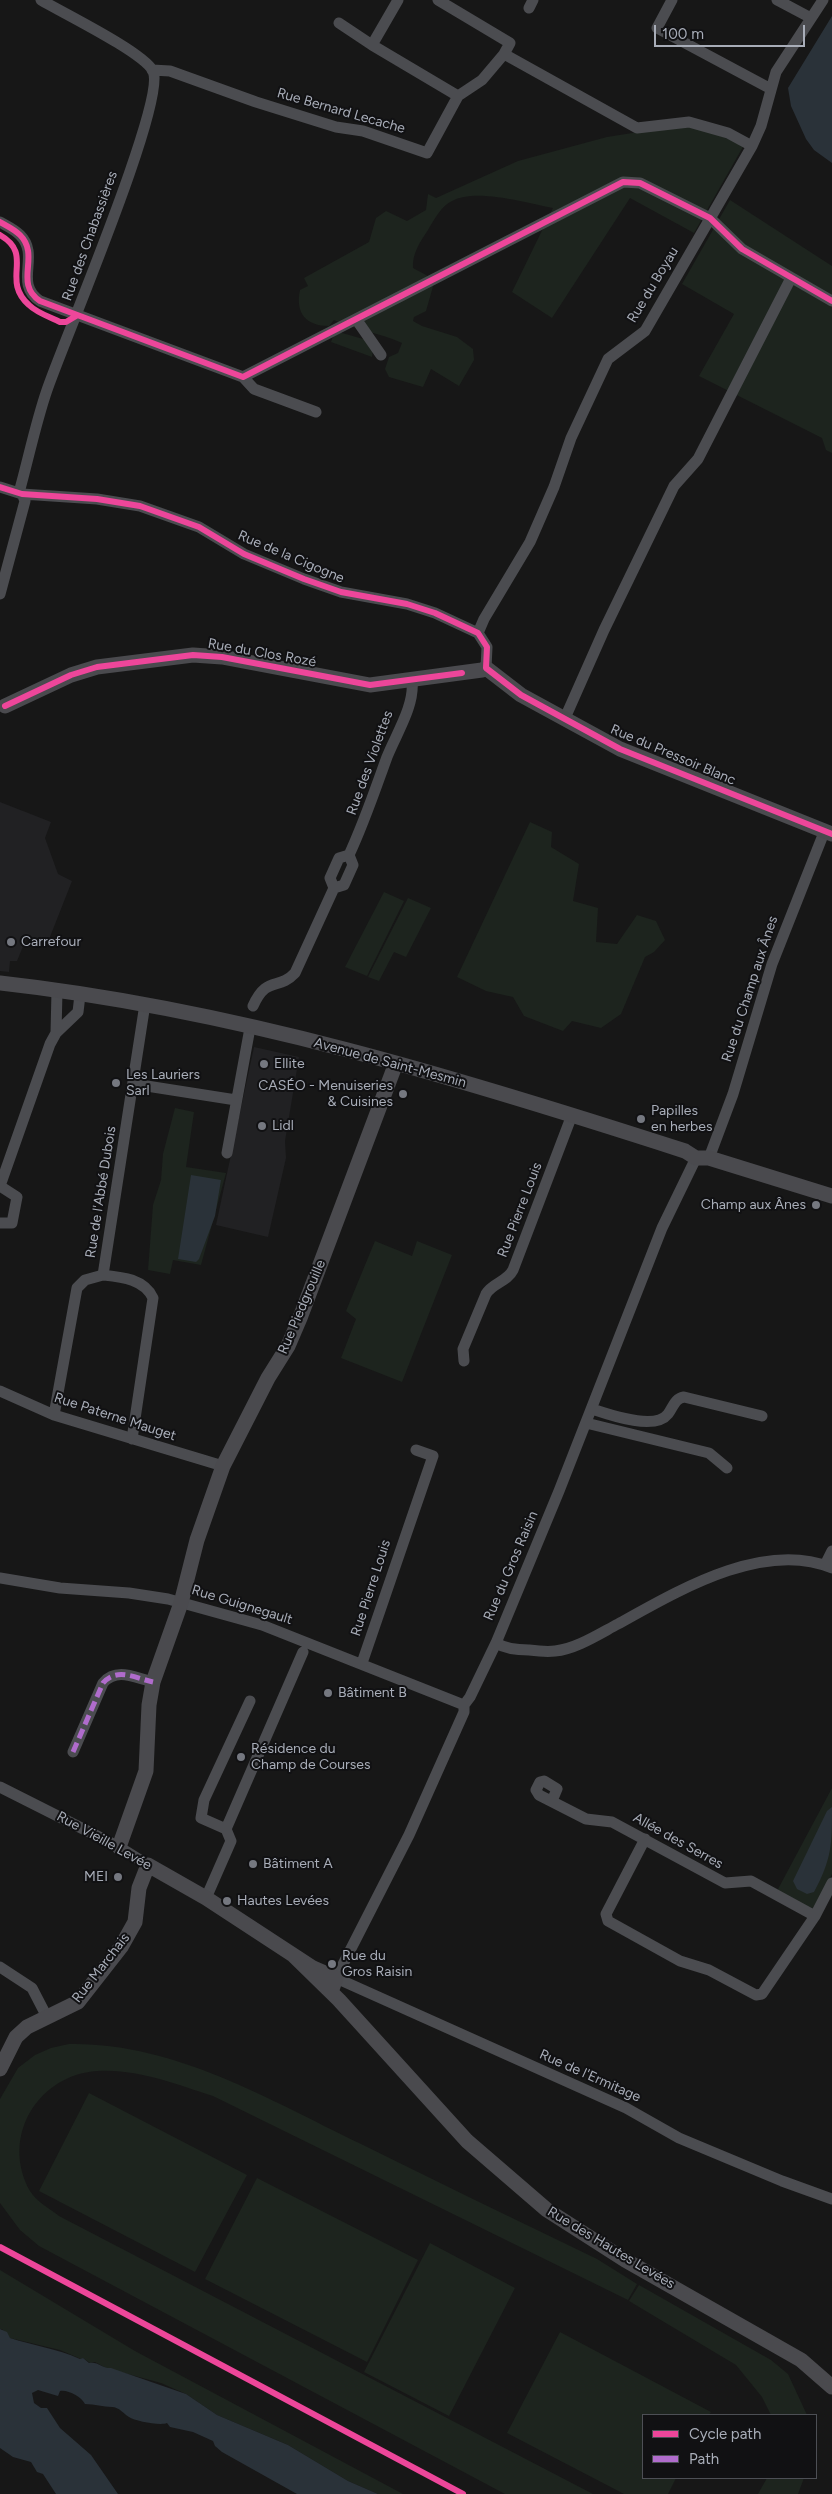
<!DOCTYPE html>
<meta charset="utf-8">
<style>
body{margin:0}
#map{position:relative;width:832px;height:2494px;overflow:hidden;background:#171717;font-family:Figtree,sans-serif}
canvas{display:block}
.legend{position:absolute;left:642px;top:2414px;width:175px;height:65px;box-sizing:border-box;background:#111113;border:1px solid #4d4f55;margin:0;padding:6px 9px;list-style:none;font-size:15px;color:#a8adb8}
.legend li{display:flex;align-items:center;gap:10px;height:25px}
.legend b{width:25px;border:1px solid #4d4f55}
.scale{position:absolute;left:654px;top:25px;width:151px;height:22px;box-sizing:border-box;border:2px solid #a8adb8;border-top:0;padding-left:6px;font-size:15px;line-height:18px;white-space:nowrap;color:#a8adb8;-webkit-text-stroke:4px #111113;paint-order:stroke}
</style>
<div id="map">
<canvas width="832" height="2494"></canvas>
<ul class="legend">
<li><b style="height:6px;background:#ed469a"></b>Cycle path</li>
<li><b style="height:6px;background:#b06ccc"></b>Path</li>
</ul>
<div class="scale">100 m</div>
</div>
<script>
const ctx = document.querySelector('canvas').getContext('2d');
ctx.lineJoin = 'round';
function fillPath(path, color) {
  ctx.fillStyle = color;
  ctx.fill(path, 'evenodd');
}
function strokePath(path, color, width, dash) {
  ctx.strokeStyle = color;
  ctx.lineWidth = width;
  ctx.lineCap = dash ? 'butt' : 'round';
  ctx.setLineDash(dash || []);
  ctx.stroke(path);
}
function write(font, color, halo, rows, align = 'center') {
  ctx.font = font + ' Figtree,sans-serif';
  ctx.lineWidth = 4;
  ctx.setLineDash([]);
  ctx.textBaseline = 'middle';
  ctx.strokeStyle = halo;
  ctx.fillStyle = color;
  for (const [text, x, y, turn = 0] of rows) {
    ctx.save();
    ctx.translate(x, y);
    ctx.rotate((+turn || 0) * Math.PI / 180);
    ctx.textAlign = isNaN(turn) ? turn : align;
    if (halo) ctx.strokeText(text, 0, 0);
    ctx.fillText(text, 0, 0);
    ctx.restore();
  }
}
fillPath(new Path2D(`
 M0,802L51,822L45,838L58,874L72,881L46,947L26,939L17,961H10L9,972L0,971Z
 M254,1047L299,1057L285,1141L286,1158L268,1237L216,1225Z`), '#212123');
fillPath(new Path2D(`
 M689,124L744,145L694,233L630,198L552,318L512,292L553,208C526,203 476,188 452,201C441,206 434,220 428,230C420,242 412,254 413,268L426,275L434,283L426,311L414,317L413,321L422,326L457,337L473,349L474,360L459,386L431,369L423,387L389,377L385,369L389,357L398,353L402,343C380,333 356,330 334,320L329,326C306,326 295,313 300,290L308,286L304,278L369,242L376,218L386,211L407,221L426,210L428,194L436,198L518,161L607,137Z
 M730,200L832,266V453L826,450L822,438L699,376L734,314L682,284Z
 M335,331L374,342L372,357L331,342Z
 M530,822L552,832L551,847L579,864L573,901L598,908L596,942L617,944L637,915L656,921L665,940L654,952L645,957L621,1014L601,1028L572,1021L563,1031L524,1016L513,997L486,991L457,977Z
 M384,892L404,901L367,976L345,967Z
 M408,898L431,908L406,957L394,952L379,981L368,977Z
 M175,1108L194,1112L186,1167L226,1173L201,1265L173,1260L170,1274L148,1270L153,1205L161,1180L163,1154Z
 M375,1241L412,1256L417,1241L452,1255L402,1382L341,1358L356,1319L346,1311Z
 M832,1788V1874L819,1901L814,1908L809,1910L777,1891Z
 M69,2044C173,2042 268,2099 359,2143C438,2182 518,2221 597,2259L637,2284L628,2300L213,2096C176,2084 136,2068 97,2071C38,2075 0,2137 30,2191C37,2202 49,2208 59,2216L593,2494H505L39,2246L20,2230L0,2203V2099L18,2068L35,2055L51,2048Z
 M89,2093L247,2175L195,2272L39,2191Z
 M257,2178L418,2260L367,2362L205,2279Z
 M430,2243L515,2288L449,2416L364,2372Z
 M0,2270L135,2351L403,2494H378L348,2481L288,2445L217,2415L186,2394L161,2383L106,2368L95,2362L90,2363L83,2358L81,2359L60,2350L10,2338L2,2329H0Z
 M639,2285L771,2360L788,2374L807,2415H771L762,2397L736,2365L629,2301Z
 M560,2332L711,2412L709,2415H643V2478H676L668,2494H624L507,2433Z
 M767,2478H804L798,2494H758Z`), '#1d241e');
fillPath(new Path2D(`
 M832,16V163L814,150L806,139L791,106L788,88Z
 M191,1175L221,1180L215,1216L199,1259L196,1262L178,1259Z
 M832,1807C832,1844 832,1859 814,1892L807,1894L797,1889L793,1881L827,1811Z
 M0,2329L7,2332L10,2338C34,2346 56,2348 80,2359L83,2358L89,2363C98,2361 103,2369 111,2368L186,2394L217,2415L288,2445L348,2481L378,2494H297L222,2452L215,2446L213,2441L193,2432L170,2427L167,2423C160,2426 135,2421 129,2417C124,2414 119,2407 112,2407C103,2407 95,2404 85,2404C82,2397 67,2389 60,2391L58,2396L38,2390L32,2393L34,2403L41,2408H47L60,2428L91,2455L118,2494H56L43,2474L37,2472L31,2462L13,2457L0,2448Z`), '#2a3239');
strokePath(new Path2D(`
 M398,0L372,45L458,96
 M438,0L510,43L504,54
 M672,0L657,28L771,89
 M777,0L811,18
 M529,8L533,0
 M339,23L372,45
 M152,70L170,71L256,102L336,127L363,131L427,153L458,96L482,80L504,54L637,128L689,122L728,133L752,146
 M0,222C7,226 14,229 20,235C41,256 13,283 40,301L243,377L623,182L640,183L710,218L742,249L832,301
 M356,319L381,355
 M243,377L254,389L316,412
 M0,487L22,494L97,499L140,506L199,527L244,554L304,579L341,592L407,604L435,613L478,633L487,647L486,668
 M0,594L25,501L20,489C29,456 36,422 47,390C62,345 167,100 153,71C143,52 63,13 41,0
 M478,633L484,619L530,542L554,487L571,438L608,359L645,331L752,146L761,126L776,72L823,0
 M565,718L604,630L674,486L698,459L791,278
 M349,855C364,823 375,790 387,757C396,734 415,706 412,680
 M334,888L330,878L339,858L349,855
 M334,888L344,885L353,865L349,855
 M253,1006C267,975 278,991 295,973L334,888
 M56,1033L57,991
 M134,1084L236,1100
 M227,1153L250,1028
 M696,1158L662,1228L559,1491L496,1643L470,1697L464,1705V1712L409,1835L336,1978L626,2108L679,2138L782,2181L832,2199
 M709,1158L733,1094L772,964L825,830
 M0,1186L50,1044L56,1033L78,1012L80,995
 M0,1186L17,1197L12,1223H0
 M464,1361L463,1349L486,1294C492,1283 507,1282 513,1270L572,1115
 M0,1391L54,1415L223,1466
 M592,1409C610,1415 655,1431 668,1414C674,1406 674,1399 684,1397L762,1416
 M54,1415L77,1288L85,1280L103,1275
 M586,1423L709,1453L727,1468
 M132,1439L153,1298C144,1279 122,1277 103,1275L145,1004
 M825,1565L832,1551
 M0,1578L60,1588L129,1593L168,1599L262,1625L464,1705
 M496,1643C506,1649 517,1650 529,1650C537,1651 547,1652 555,1651C576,1649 599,1634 618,1624C676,1592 763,1539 832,1568
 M362,1663L433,1456L416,1450
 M73,1752L103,1683C117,1667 135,1678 153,1682
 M0,1787L119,1847L148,1865
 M552,1801L557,1789L544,1781L540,1782L536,1790L539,1795L586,1819L612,1822L725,1883L751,1881L815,1916
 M226,1829L201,1818L204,1800L250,1701
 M645,1839L606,1914L608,1921L680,1961L709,1970L756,1995L762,1994L815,1916L832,1883
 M206,1898L231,1841L226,1829L303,1652
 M0,1967L32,1988L47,2017`), '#4b4c50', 11);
strokePath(new Path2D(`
 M5,706L71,675L97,667L193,655L222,657L370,685L482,670L486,668L521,695L620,749L832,834
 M0,983C234,1009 462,1079 685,1151L696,1158H709L832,1196
 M119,1847L146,1771L149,1705L153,1682L181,1603L197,1540L223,1466L268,1378L288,1346L300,1318L396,1063
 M294,1956L339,2000L467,2141L547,2210L625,2260L801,2360L832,2387
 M0,2069L16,2037L27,2027L78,2002L121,1947L135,1922L139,1888L148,1865L206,1898L313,1968L336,1978L331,1992`), '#4a4a4e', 15);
strokePath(new Path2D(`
 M73,1752L103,1683C117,1667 135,1678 153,1682`), '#b06ccc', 5, [10, 5]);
strokePath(new Path2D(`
 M0,222C7,226 14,229 20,235C41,256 13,283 40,301L243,377L623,182L640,183L710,218L742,249L832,301
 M0,235C35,255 0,279 29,305C37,313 50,317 60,322H66L76,316
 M0,487L22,494L97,499L140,506L199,527L244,554L304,579L341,592L407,604L435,613L478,633L487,647L486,668L521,695L620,749L832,834
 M5,706L71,675L97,667L193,655L222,657L370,685L462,673
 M0,2247L463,2494`), '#ed469a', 6);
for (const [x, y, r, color] of [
 [11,942,5,"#757880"],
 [264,1064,5,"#757880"],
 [116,1083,5,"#757880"],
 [403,1094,5,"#757880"],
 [641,1119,5,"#757880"],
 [262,1126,5,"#757880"],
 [816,1205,5,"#757880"],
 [328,1693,5,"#757880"],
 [241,1757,5,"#757880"],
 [253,1864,5,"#757880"],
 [118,1877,5,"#757880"],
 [227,1901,5,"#757880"],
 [332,1964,5,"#757880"]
]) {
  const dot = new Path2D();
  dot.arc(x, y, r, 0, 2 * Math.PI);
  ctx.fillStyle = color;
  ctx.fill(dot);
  strokePath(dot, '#111113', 2);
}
write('14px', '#a8adb8', '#111113', [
 ["Rue Bernard Lecache",341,111,16],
 ["Rue des Chabassières",90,236,-70],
 ["Rue du Boyau",653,285,-59],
 ["Rue de la Cigogne",291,557,23],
 ["Rue du Clos Rozé",262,653,10],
 ["Rue du Pressoir Blanc",673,755,23],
 ["Rue des Violettes",370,763,-70],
 ["Rue du Champ aux Ânes",750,989,-72],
 ["Avenue de Saint-Mesmin",390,1063,15],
 ["Rue de l'Abbé Dubois",101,1192,-81],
 ["Rue Pierre Louis",520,1210,-69],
 ["Rue Piedgrouille",302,1307,-67],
 ["Rue Paterne Mauget",115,1417,18],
 ["Rue du Gros Raisin",511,1566,-67],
 ["Rue Pierre Louis",371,1588,-72],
 ["Rue Guignegault",242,1605,17],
 ["Rue Vieille Levée",104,1841,29],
 ["Allée des Serres",678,1841,29],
 ["Rue Marchais",101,1968,-52],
 ["Rue de l'Ermitage",590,2076,24],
 ["Rue des Hautes Levées",611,2248,31]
]);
write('14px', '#a8adb8', '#111113', [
 ["Carrefour",21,942],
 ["Ellite",274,1064],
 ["Les Lauriers",126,1075],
 ["Sarl",126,1091],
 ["CASÉO - Menuiseries",393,1086,"right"],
 ["& Cuisines",393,1102,"right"],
 ["Papilles",651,1111],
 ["en herbes",651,1127],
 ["Lidl",272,1126],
 ["Champ aux Ânes",806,1205,"right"],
 ["Bâtiment B",338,1693],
 ["Résidence du",251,1749],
 ["Champ de Courses",251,1765],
 ["Bâtiment A",263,1864],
 ["MEI",108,1877,"right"],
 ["Hautes Levées",237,1901],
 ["Rue du",342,1956],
 ["Gros Raisin",342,1972]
], 'left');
</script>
